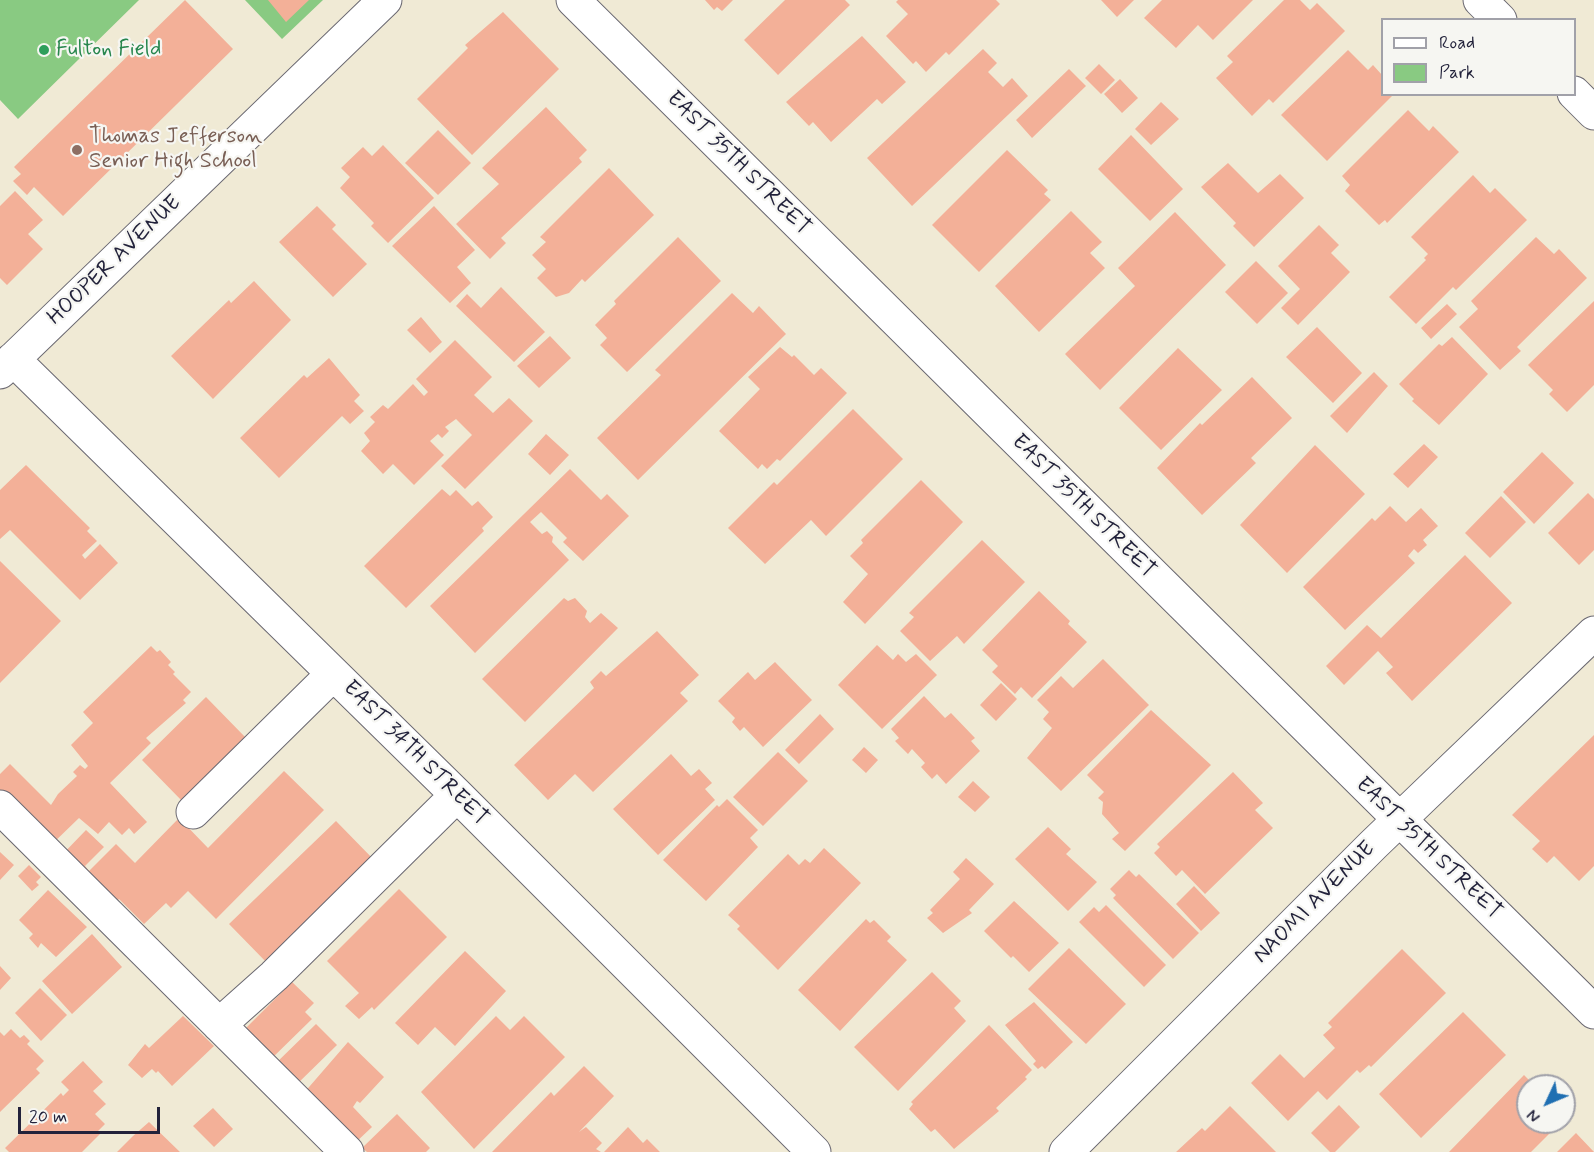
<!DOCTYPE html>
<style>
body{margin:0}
#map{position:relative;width:1594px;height:1152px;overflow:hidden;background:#f0ead5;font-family:Mynerve,sans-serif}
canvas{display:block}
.legend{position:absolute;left:1381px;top:18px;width:195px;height:78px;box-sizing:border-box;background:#f6f6f2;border:2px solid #a1a1a9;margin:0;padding:8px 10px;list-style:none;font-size:18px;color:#22223b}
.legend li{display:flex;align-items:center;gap:12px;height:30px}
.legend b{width:30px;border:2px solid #a1a1a9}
.north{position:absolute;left:1516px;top:1074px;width:60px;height:60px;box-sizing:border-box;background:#f6f6f2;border:2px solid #a1a1a9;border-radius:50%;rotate:226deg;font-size:16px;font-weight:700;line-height:24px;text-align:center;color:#22223b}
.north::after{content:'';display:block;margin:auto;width:21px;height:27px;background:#1f6fb2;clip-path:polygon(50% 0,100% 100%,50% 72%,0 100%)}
.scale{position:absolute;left:18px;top:1107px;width:142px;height:27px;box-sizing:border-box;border:3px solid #22223b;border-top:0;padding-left:8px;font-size:18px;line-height:21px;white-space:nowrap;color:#22223b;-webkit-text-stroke:4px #f6f6f2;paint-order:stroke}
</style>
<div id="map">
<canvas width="1594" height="1152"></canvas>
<ul class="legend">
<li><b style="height:8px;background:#fff"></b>Road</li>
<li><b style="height:16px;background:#89ca82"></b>Park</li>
</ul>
<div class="north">N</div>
<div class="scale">20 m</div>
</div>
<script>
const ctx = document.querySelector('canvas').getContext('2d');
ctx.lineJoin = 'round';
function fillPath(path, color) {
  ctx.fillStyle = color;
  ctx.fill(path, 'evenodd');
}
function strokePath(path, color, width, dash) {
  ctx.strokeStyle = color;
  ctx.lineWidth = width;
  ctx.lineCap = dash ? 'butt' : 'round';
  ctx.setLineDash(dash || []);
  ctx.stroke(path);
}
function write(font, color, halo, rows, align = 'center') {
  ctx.font = font + ' Mynerve,sans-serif';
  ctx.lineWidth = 4.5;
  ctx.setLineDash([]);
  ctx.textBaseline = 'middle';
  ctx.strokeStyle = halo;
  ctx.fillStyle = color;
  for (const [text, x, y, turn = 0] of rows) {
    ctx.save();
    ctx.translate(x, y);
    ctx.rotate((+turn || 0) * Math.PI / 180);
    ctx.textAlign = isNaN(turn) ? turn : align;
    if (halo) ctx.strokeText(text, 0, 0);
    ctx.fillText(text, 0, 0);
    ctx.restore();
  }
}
fillPath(new Path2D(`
 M0,0H139L18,119L0,100Z
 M245,0H323L282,39Z`), '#89ca82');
fillPath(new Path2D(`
 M185,0L233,49L63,216L34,187L27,195L13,181L21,174L14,167Z
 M268,0H309L286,22Z
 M705,0H733L722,11L717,7L714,10Z
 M785,0H845L850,5L778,75L744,40Z
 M898,0H996L1000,4L949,55L946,52L926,72L916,61L913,64L886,36L908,14L896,2Z
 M1101,0H1134L1117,17Z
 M1162,0H1253L1213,40L1198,25L1176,48L1144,18Z
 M1284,0H1300L1310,10L1317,3L1345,31L1273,103L1269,99L1252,116L1216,78L1233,62L1227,56Z
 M503,12L559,69L472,155L417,99L468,48L465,45Z
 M862,36L906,82L882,104L877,99L831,142L813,122L809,126L786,102Z
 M983,49L997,63L988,72L1003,87L1012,78L1028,96L912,206L867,158Z
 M1348,50L1368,70L1373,65L1382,75V94H1394L1327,161L1281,115Z
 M1099,64L1115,80L1101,94L1085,78Z
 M1069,69L1086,86L1032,138L1016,120Z
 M1120,79L1138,98L1122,113L1104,94Z
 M1161,102L1179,119L1151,145L1135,129Z
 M546,107L587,150L579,158L582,162L501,238L506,243L490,259L456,224L499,184L482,168Z
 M1408,110L1429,131L1433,126L1459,152L1387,223L1385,220L1379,225L1345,191L1350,185L1342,176Z
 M438,130L471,163L438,195L405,163Z
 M1131,135L1183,189L1150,221L1098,169Z
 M383,145L434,198L388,243L371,226L374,223L340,188L350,177L341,168L363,147L372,156Z
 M1007,150L1048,190L1044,194L1051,200L979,272L932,225Z
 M1228,163L1258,193L1280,174L1304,198L1254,247L1233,226L1236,223L1201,187Z
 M609,168L654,215L585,282L582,279L569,293L556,297L537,278L546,269L532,255L546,242L540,237Z
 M1473,175L1490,193L1495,188L1527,220L1456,290L1453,287L1416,324L1389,297L1426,260L1424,258L1428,254L1411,237Z
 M15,191L43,220L28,234L43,249L7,285L0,278V206Z
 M317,206L336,225L332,229L367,264L333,297L279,242Z
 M434,206L475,250L457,267L471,283L450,303L392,246Z
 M1071,211L1102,242L1090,253L1105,268L1039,332L995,286Z
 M1175,212L1226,265L1100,390L1065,354L1135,286L1118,268Z
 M1319,225L1339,245L1331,253L1350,272L1298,325L1281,308L1300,289L1278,266Z
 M678,237L721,281L627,372L600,345L607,338L595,325L616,304L614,301Z
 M1536,237L1554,254L1559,249L1587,278L1517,347L1521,351L1500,370L1459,327L1478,309L1471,301Z
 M1256,261L1288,293L1257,324L1225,292Z
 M254,281L291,320L213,399L171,356L229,300L231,303Z
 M501,287L545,332L514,362L456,306L467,294L481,308Z
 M732,293L753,313L759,306L786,334L638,480L597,438L661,375L655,370Z
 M1594,301V385L1567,412L1549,394L1553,390L1528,365Z
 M1447,304L1457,314L1431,339L1421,328Z
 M421,317L442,342L430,353L407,330Z
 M1317,327L1362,373L1333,403L1286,357Z
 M550,336L571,358L539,388L517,366Z
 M1452,337L1488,374L1439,425L1412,401L1414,399L1399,384L1439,344L1442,346Z
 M455,340L492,377L474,395L493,413L509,398L533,421L465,489L441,466L472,435L456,419L445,427L449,431L442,438L438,434L430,441L444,455L414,485L393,464L383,474L361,451L370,441L364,433L375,422L370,417L383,405L388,409L413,384L424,396L428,392L416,379Z
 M780,347L792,357L794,355L814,375L821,368L847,393L780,461L777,459L767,469L762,464L758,469L719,431L760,389L748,377Z
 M1178,348L1222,390L1161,450L1119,408Z
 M329,358L360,395L354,401L364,411L350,424L342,416L279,478L240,438L304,375L307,378Z
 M1374,372L1388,386L1347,433L1330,416Z
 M1252,377L1292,418L1251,458L1256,463L1202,515L1157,468L1200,423L1202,425Z
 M853,409L903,459L826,536L811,520L765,564L728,528L774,482L777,485Z
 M546,434L569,455L550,475L528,454Z
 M1424,444L1438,457L1408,488L1393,474Z
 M1315,445L1365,494L1287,573L1240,525Z
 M1542,452L1574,483L1534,524L1503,492Z
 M26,465L90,528L87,531L97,541L82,555L85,559L100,544L118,563L80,600L10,530L0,539V490Z
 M570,469L601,500L607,494L629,516L583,561L563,542L567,538L541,512L530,522L542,534L547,531L553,537L552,542L569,560L475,653L430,606Z
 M921,480L963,522L865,624L843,602L868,574L850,556L863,543L861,540Z
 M442,489L450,496L456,490L472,506L478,501L493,517L482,528L484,531L406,608L364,566Z
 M1588,493L1594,499V550L1579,565L1548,533Z
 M1501,496L1526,522L1490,558L1465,533Z
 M1390,506L1406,522L1421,508L1438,526L1423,540L1427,545L1418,553L1414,549L1408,556L1415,563L1345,630L1303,587L1372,518L1375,521Z
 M982,540L1025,582L964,644L957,636L930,661L900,631L914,617L909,613Z
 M1465,555L1512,603L1412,701L1386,673L1393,667L1378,651L1344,685L1326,666L1367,625L1381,638Z
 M0,561L61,621L0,683Z
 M1039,591L1070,621L1068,624L1087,642L1032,698L1021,687L1015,694L992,672L998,666L982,650Z
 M564,598L568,601L575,598L587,611L585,617L590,623L601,613L618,628L525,722L482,679Z
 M657,631L699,675L680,693L688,701L593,792L575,774L548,800L514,765L594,688L590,682L601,671L606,676Z
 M877,645L893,660L898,654L906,662L916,654L937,675L882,729L838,685Z
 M151,646L157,652L160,650L171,662L168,665L175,672L173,674L191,692L183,700L186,703L146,738L151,743L110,783L147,822L134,834L129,828L122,835L109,822L98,834L79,818L47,849L0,802V774L10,764L51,805L58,794L77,776L73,772L80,765L85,769L88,766L71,745L93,723L83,712Z
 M1103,659L1149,705L1061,791L1027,758L1052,728L1043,719L1049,712L1037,700L1061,676L1073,688Z
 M775,662L812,700L763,747L744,727L740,731L732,722L735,718L718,701L748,672L755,680Z
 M1001,683L1017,699L996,721L980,705Z
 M924,696L945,718L951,713L975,738L971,741L980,751L946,784L937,774L932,779L921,767L925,763L912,749L908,754L895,741L899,738L891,729Z
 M206,697L246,738L182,801L142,760Z
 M1151,710L1211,765L1125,851L1112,839L1119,833L1102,814L1103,802L1098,798L1104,792L1087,775Z
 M820,714L834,729L799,764L785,750Z
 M1594,735V866L1579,881L1554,856L1547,863L1532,849L1540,841L1512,815Z
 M864,747L878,760L866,773L852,760Z
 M778,752L808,781L763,826L733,797Z
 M671,754L691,776L699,769L712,783L705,789L715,800L658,855L613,809Z
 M284,771L324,810L216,919L188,891L171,908L166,903L144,924L119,899L108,910L57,860L86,830L104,847L85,866L89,871L116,844L135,863L179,818L208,848Z
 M1233,772L1263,803L1255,810L1273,828L1205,894L1182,870L1176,876L1154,853L1160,847L1157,844Z
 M973,781L990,797L975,812L958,797Z
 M727,799L758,830L750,838L758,847L706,901L663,860L717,805L719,807Z
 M336,821L376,862L269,965L229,924Z
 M1048,827L1071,849L1066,854L1097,882L1068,911L1015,859Z
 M824,848L861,883L778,970L737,929L740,926L728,915L788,854L799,865L805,859L810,863Z
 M0,852L14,865L0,880Z
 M966,858L994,884L969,910L972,913L943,933L927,918L933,913L930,910L960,879L953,872Z
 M29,865L41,877L36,882L39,885L32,891L18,876Z
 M1129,870L1136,877L1139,874L1199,933L1173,959L1113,898L1116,895L1110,889Z
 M1194,886L1220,913L1201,931L1176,904Z
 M399,889L447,937L374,1010L372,1007L359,1019L345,1006L359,993L327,961Z
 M48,890L87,927L56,957L41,943L38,948L29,938L33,934L19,920Z
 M1014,901L1059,943L1029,972L1013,956L1011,958L984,931Z
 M1106,905L1166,965L1144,987L1079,922L1094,907L1099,912Z
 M866,919L870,923L874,920L891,937L887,941L907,960L840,1031L798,990Z
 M92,934L122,967L72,1014L42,981Z
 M1069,948L1126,1004L1086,1044L1028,989Z
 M1402,949L1446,993L1371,1067L1369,1065L1360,1073L1357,1070L1327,1100L1318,1091L1288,1121L1251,1083L1280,1054L1304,1078L1335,1048L1323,1035L1332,1027L1328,1023Z
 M465,951L506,991L455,1046L435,1027L418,1045L395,1023Z
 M0,966L11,978L0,990Z
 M932,972L961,1001L954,1008L966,1021L898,1091L854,1047Z
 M292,982L314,1003L305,1012L312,1019L265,1065L237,1037Z
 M40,988L67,1015L41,1041L15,1013Z
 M1034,1002L1073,1042L1045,1069L1042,1066L1038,1069L1033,1064L1036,1061L1005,1025Z
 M1463,1012L1506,1055L1421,1138L1379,1094Z
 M183,1016L214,1046L172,1086L158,1071L156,1073L152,1069L142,1078L128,1065L145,1044L149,1048Z
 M496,1016L510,1030L524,1016L565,1057L474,1149L421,1092Z
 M316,1024L337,1045L293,1088L272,1067Z
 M989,1025L1032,1070L1025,1077L1027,1079L996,1108L999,1111L954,1149L935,1129L931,1132L909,1109L913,1104L911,1102Z
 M11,1029L20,1038L24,1035L30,1041L27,1044L44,1061L36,1069L40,1073L0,1112V1032L4,1036Z
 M348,1042L384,1077L360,1103L357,1101L353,1107L372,1127L354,1144L303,1094Z
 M83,1061L103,1082L93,1091L106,1104L95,1114L105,1124L98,1131L100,1134L82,1152H9L5,1148L61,1093L63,1096L69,1090L61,1082Z
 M584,1066L614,1096L579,1132L586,1127L602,1143L596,1149L601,1152H492L551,1092L554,1096Z
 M1524,1075L1535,1086H1528V1122H1561L1531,1152H1449Z
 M1339,1105L1360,1127L1335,1152H1330L1311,1133Z
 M1230,1106L1276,1152H1176L1202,1128L1205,1131Z
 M213,1108L233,1129L214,1147L193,1126Z
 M397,1114L430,1148L426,1152H367L362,1148Z
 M149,1122L180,1152H117L133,1136Z
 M628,1127L643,1143L647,1139L660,1152H604Z
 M1576,1133L1594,1152H1557Z`), '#f3b098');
const minor = new Path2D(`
 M573,0L1594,1012
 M1480,0L1500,20
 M1574,93L1594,113
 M13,359L457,795L814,1152
 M0,372L385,0
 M0,807L347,1152
 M193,812L333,674
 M219,1025L274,976L457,795
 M1066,1152L1373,845L1594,633`);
strokePath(minor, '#6a6871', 35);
strokePath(minor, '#fff', 33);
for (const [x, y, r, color] of [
 [44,50,6,"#2e9e5b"],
 [77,150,6,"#8d6e63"]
]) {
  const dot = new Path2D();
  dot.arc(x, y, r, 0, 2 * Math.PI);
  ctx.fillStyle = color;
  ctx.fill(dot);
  strokePath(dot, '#f6f6f2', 2);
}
write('22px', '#27864d', '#f6f6f2', [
 ["Fulton Field",56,50]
], 'left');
write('22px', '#785e54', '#f6f6f2', [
 ["Thomas Jefferson",89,137],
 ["Senior High School",89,162]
], 'left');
write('22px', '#22223b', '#f6f6f2', [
 ["EAST 35TH STREET",738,164,45],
 ["HOOPER AVENUE",115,261,-44],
 ["EAST 35TH STREET",1083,507,45],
 ["EAST 34TH STREET",415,754,45],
 ["EAST 35TH STREET",1428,849,44],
 ["NAOMI AVENUE",1315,903,-45]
]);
</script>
